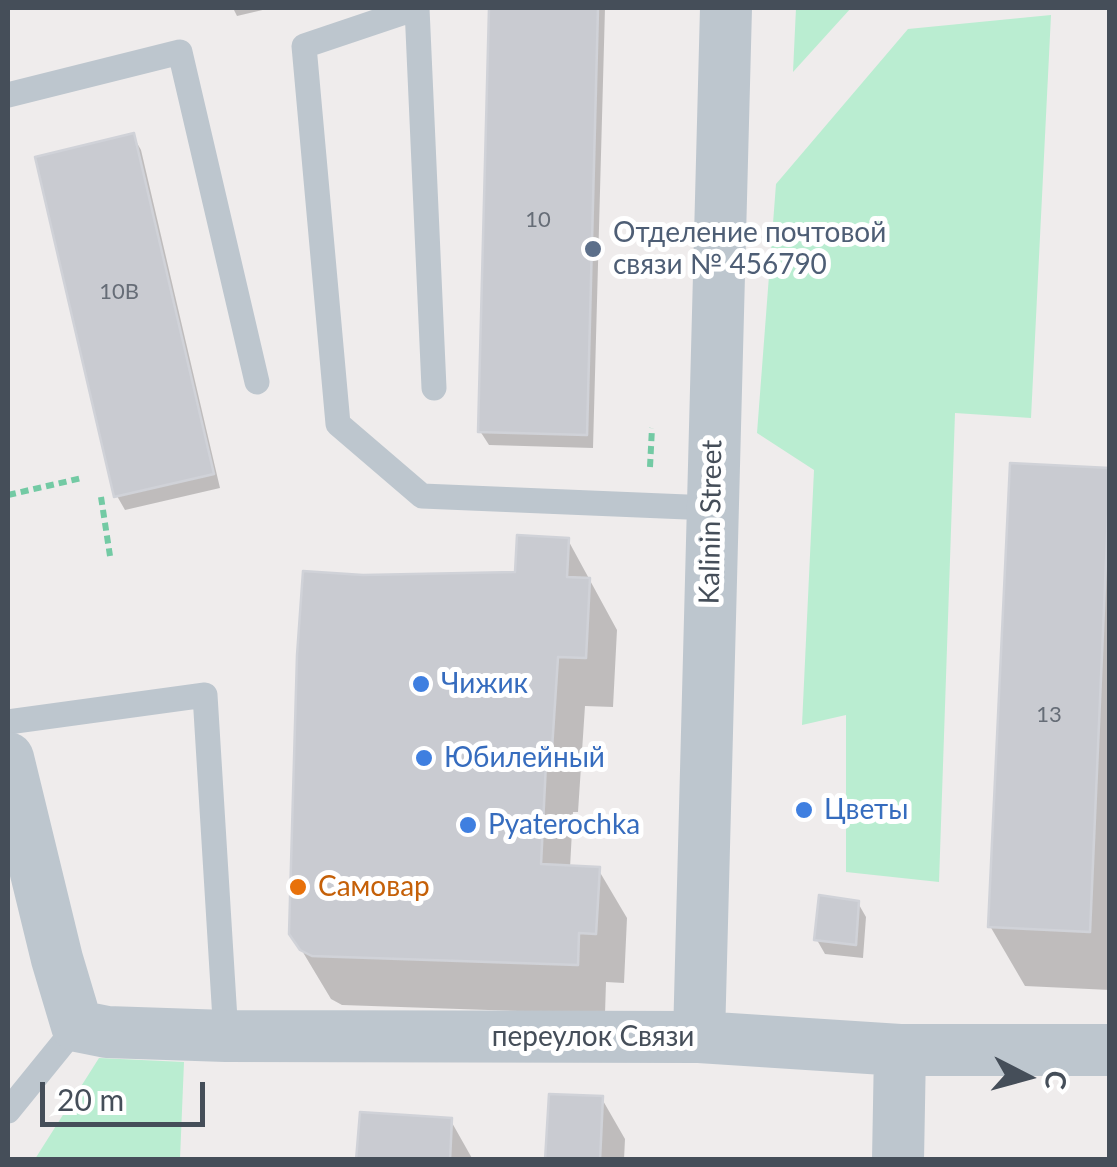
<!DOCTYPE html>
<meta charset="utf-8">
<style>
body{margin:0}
#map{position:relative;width:1117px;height:1167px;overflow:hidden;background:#efecec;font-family:Lato,sans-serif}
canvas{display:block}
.frame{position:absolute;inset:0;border:10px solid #454e59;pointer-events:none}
.north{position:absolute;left:977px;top:1027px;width:100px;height:100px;-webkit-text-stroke:8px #fff;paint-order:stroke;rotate:96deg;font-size:28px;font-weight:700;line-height:40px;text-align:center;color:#454e59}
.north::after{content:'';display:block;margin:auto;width:35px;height:45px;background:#454e59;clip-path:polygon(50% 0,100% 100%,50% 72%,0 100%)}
.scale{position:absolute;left:40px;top:1082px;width:165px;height:45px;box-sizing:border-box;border:5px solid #454e59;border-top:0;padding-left:12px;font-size:30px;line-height:35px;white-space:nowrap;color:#454e59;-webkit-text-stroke:8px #fff;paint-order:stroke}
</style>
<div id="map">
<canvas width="1117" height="1167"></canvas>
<div class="frame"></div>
<div class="north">С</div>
<div class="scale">20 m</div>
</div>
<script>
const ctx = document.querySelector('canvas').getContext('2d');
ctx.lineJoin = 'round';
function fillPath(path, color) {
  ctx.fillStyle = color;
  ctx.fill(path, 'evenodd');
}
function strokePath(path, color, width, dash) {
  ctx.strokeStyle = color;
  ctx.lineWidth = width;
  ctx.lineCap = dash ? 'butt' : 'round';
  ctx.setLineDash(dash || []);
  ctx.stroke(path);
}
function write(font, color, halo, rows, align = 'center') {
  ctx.font = font + ' Lato,sans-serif';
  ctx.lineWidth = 10;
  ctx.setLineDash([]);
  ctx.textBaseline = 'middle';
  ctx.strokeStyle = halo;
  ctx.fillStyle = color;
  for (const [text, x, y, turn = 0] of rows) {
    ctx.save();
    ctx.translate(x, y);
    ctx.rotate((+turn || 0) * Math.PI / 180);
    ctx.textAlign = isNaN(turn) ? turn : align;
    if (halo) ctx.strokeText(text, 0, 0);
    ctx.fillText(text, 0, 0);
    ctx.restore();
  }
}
fillPath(new Path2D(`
 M796,8H851L793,72Z
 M1051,15L1031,418L955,413L939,882L846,872V715L802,725L814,470L757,433L776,184L908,29Z
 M99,1058L184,1062L180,1159H35Z`), '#baedd1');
fillPath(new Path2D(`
 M233,8H271L237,16Z
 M491,8H605L593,448L489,445L480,431Z
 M133,136L141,150L220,488L125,510L117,496Z
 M1110,471V990L1025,986L990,926Z
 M568,540L617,630L613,707L585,706L578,812H573L570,868L598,869L627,918L624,983L606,982L605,1014L342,1005L331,999L292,934L363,577L518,575Z
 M858,903L866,917L863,958L825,954L817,940Z
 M602,1099L625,1139L624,1160H548Z
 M451,1121L473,1160H359Z`), '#0003');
const building = new Path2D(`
 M489,8H598L587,435L478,432Z
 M134,133L214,474L114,497L35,157Z
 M1010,463L1110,468L1090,932L988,927Z
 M517,535L569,538L567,577L590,578L586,658L558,657L551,764L546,763L541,864L600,867L596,934L579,933L578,965L312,956L300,950L289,934L297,655L303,571L363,575L515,572Z
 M819,895L859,901L856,945L814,940Z
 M549,1094L603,1096L600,1160H545Z
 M360,1112L452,1118L450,1160H356Z`);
fillPath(building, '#c9cbd1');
strokePath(building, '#d0d2d8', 2.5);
strokePath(new Path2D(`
 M650,467L652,428
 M8,495L82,478
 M101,497L110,556`), '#73caa4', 6, [8, 5]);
strokePath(new Path2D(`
 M8,95L180,52L257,382
 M434,388L417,8L304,46L338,424L422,496L711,508
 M8,722L205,695L226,1036
 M8,1111L77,1026`), '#bdc6ce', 25);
strokePath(new Path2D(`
 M8,758L57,959L77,1026L107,1032L226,1036L699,1037L900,1050H1110
 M699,1037L726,8
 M898,1160L900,1050`), '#bdc6ce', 52);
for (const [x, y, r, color] of [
 [593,249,10,"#5c6f8a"],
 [421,684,10,"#3f7fe0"],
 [424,758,10,"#3f7fe0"],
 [804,810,10,"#3f7fe0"],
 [468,825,10,"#3f7fe0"],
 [298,887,10,"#e8710a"]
]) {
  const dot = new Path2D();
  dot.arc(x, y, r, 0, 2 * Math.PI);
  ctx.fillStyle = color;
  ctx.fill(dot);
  strokePath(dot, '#fff', 4);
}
write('22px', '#666d77', null, [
 ["10",538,220],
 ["10В",119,292],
 ["13",1049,715]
]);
write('28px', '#4e5e75', '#fff', [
 ["Отделение почтовой",613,233],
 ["связи № 456790",613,265]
], 'left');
write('28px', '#454e59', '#fff', [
 ["Kalinin Street",711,522,-89],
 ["переулок Связи",593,1037]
]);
write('28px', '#366cbe', '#fff', [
 ["Чижик",441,684],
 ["Юбилейный",444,758],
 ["Цветы",824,810],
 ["Pyaterochka",488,825]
], 'left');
write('28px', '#c56008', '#fff', [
 ["Самовар",318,887]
], 'left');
</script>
